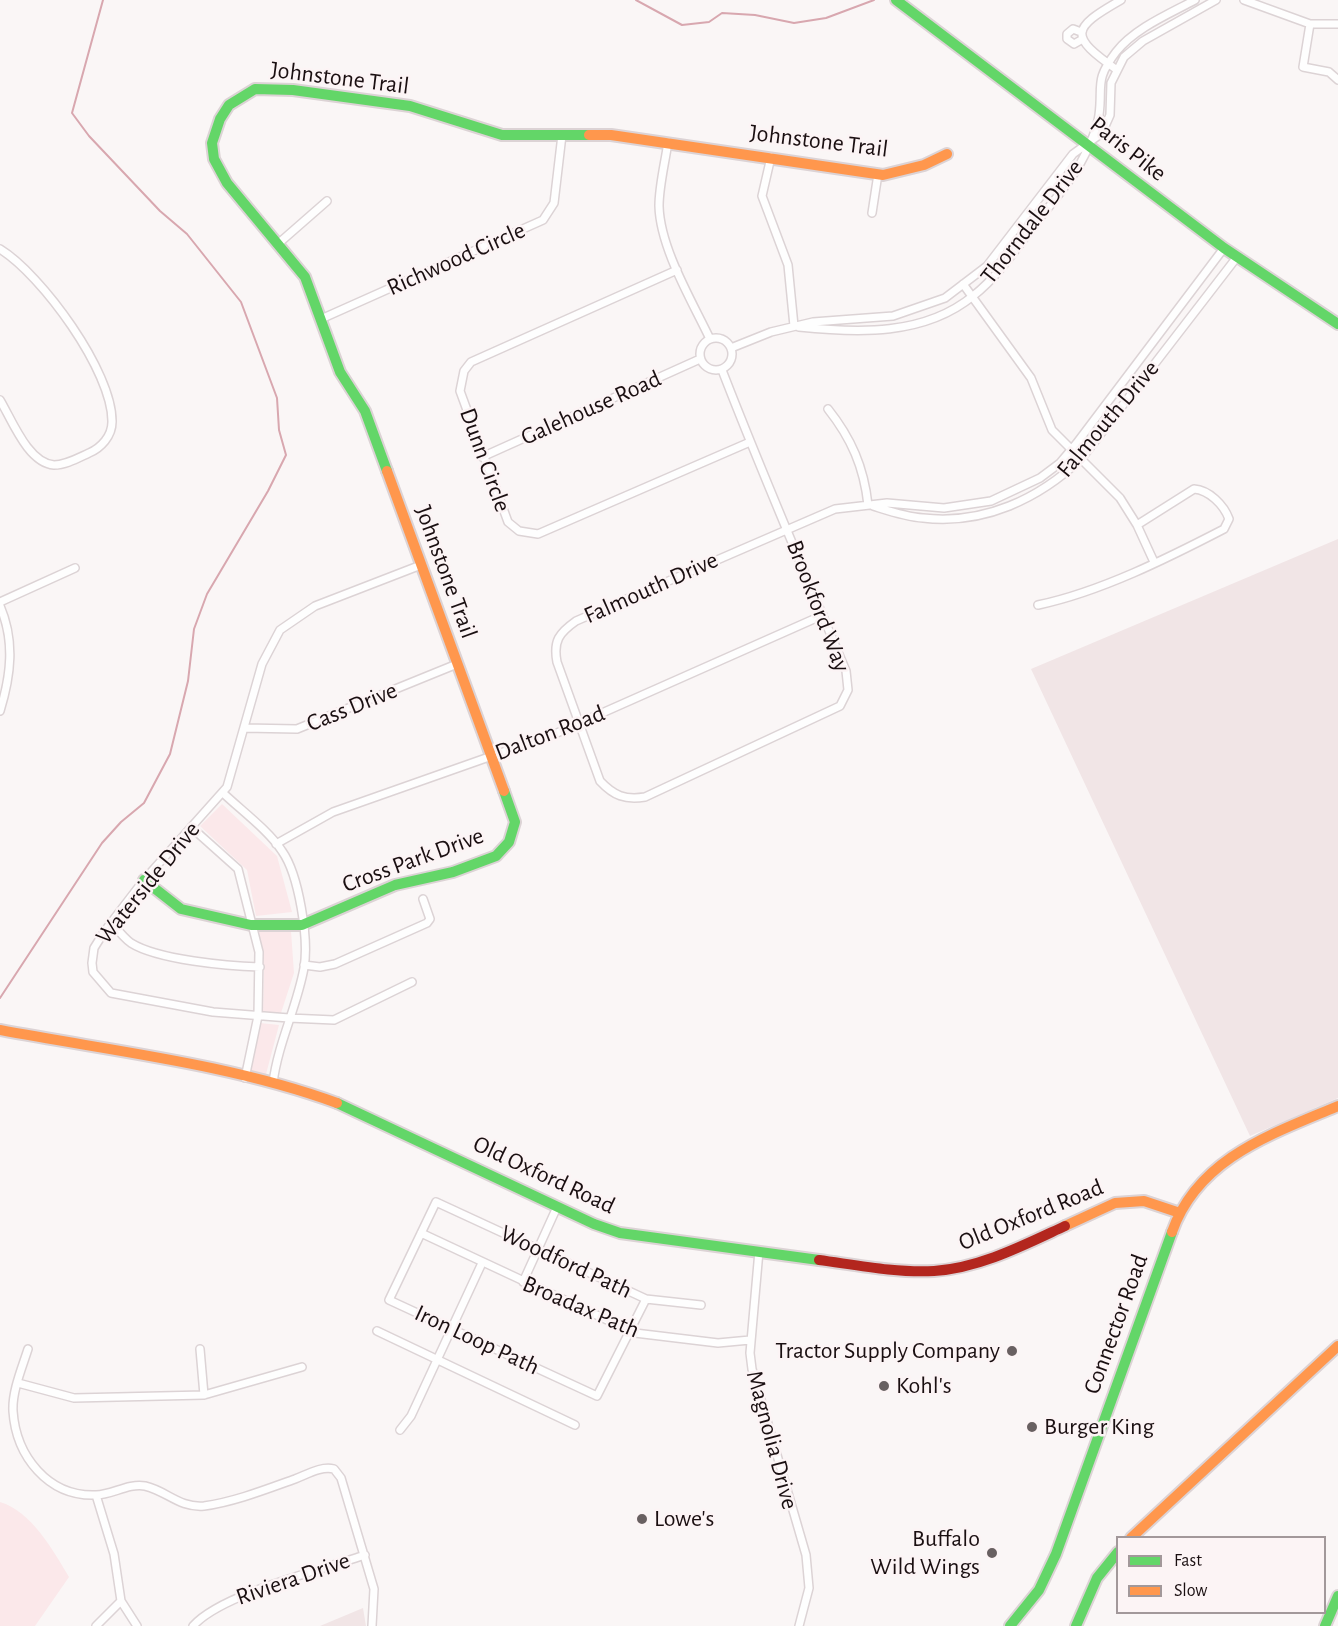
<!DOCTYPE html>
<style>
body{margin:0}
#map{position:relative;width:1338px;height:1626px;overflow:hidden;background:#faf6f6;font-family:"Alegreya Sans",sans-serif}
canvas{display:block}
.legend{position:absolute;left:1116px;top:1536px;width:210px;height:78px;box-sizing:border-box;background:#fcf4f5;border:2px solid #a2989a;margin:0;padding:8px 10px;list-style:none;font-size:18px;color:#1a0f11}
.legend li{display:flex;align-items:center;gap:12px;height:30px}
.legend b{width:30px;border:2px solid #a2989a}
</style>
<div id="map">
<canvas width="1338" height="1626"></canvas>
<ul class="legend">
<li><b style="height:8px;background:#63d668"></b>Fast</li>
<li><b style="height:8px;background:#ff974d"></b>Slow</li>
</ul>
</div>
<script>
const ctx = document.querySelector('canvas').getContext('2d');
ctx.lineJoin = 'round';
function fillPath(path, color) {
  ctx.fillStyle = color;
  ctx.fill(path, 'evenodd');
}
function strokePath(path, color, width, dash) {
  ctx.strokeStyle = color;
  ctx.lineWidth = width;
  ctx.lineCap = dash ? 'butt' : 'round';
  ctx.setLineDash(dash || []);
  ctx.stroke(path);
}
function write(font, color, halo, rows, align = 'center') {
  ctx.font = font + ' "Alegreya Sans",sans-serif';
  ctx.lineWidth = 5;
  ctx.setLineDash([]);
  ctx.textBaseline = 'middle';
  ctx.strokeStyle = halo;
  ctx.fillStyle = color;
  for (const [text, x, y, turn = 0] of rows) {
    ctx.save();
    ctx.translate(x, y);
    ctx.rotate((+turn || 0) * Math.PI / 180);
    ctx.textAlign = isNaN(turn) ? turn : align;
    if (halo) ctx.strokeText(text, 0, 0);
    ctx.fillText(text, 0, 0);
    ctx.restore();
  }
}
fillPath(new Path2D(`
 M1338,539V1098L1250,1136L1031,669Z
 M363,1608L366,1626H320Z`), '#f1e5e6');
fillPath(new Path2D(`
 M222,804L277,856L292,912L256,916L247,870L200,826Z
 M291,931L294,973L281,1013H263L264,968L259,932Z
 M260,1023L279,1025L265,1078L249,1075Z
 M0,1502C31,1511 53,1550 69,1577L35,1626H0Z`), '#fbe8ea');
strokePath(new Path2D(`
 M636,0L682,25L709,22L722,13L755,15L794,23L826,18L874,0
 M0,998L102,843L121,822L144,803L170,754L188,681L194,629L207,594L268,491L286,455L279,430L277,398L241,302L187,234L160,211L89,136L72,113L103,0`), '#d8a7af', 2);
const street = new Path2D(`
 M1244,0L1310,24H1338
 M1310,24L1303,67L1329,72L1338,80
 M1081,32L1073,29L1067,34V39L1074,44L1081,40
 M1117,70C1069,36 1070,29 1121,0
 M668,142C665,163 659,186 659,206C660,248 692,301 710,339
 M771,157L762,196L788,265L794,326
 M872,213L878,174
 M279,243L327,201
 M0,249C41,274 113,372 112,422C112,436 101,448 89,453C78,458 66,465 54,465C28,463 12,420 0,400
 M677,270L471,362L464,371L460,391L508,522L519,531L538,534L750,442
 M963,284L1031,378L1052,430L1120,498L1137,525L1154,562
 M321,319L543,220L554,203L562,135
 M799,327C858,333 924,336 973,296C997,277 1014,252 1032,228C1048,207 1069,185 1081,162C1088,149 1097,129 1099,115C1103,85 1094,81 1116,52C1135,28 1169,14 1195,0
 M700 354a16 16 0 1 1 32 0a16 16 0 1 1-32 0Z
 M731,348L771,332L813,322L893,316L945,298L987,266L1073,154L1102,133L1110,115L1111,83L1124,57L1143,41L1216,0
 M722,370C761,471 804,571 846,671L848,690L840,706L645,797C625,800 614,796 600,781L557,662C553,641 559,633 576,621L835,509L887,503L944,508L991,501L1040,478L1060,463L1076,444L1224,248
 M828,409C851,438 864,467 868,505
 M482,457L700,359
 M873,506C889,511 906,517 923,518C984,525 1039,499 1082,458L1237,257
 M0,602L75,568
 M1038,605C1100,592 1168,558 1224,529L1229,519C1224,505 1209,490 1194,489L1137,525
 M0,606C15,641 11,675 0,711
 M244,728L297,729L457,664
 M223,793C242,811 268,830 282,851C299,875 309,939 304,968C297,1007 278,1043 273,1083
 M191,827L238,869L259,952L258,1016L245,1078
 M276,844L333,812L557,733L823,615
 M111,922C117,929 124,938 131,943C158,960 228,966 260,967
 M304,965L320,967L335,964L427,923L430,919L423,899
 M412,982L334,1020L289,1018L213,1012L111,993L93,972L92,963L94,948L104,932L144,880L227,787L262,664L280,630L315,606L421,565
 M421,1233L635,1333L718,1343L750,1340
 M759,1251L750,1353L752,1369L806,1555L809,1588L799,1626
 M523,1282L557,1207
 M646,1299L597,1396L389,1300L436,1202L646,1299L701,1305
 M377,1331L575,1425
 M28,1349C22,1368 12,1391 13,1411C16,1456 48,1497 96,1495C112,1495 128,1483 145,1486C167,1491 179,1508 204,1506C234,1502 267,1489 295,1479C308,1474 321,1466 334,1469L341,1478L374,1589L372,1626
 M200,1349L204,1395
 M18,1383L74,1398L204,1395L302,1367
 M400,1430L411,1416L482,1263
 M96,1495L114,1554L121,1601L137,1626
 M96,1626L121,1601
 M193,1626C221,1594 321,1570 365,1555`);
const fast = new Path2D(`
 M896,0L1224,248L1338,324
 M387,471L365,411L340,372L305,277L227,183L214,159L212,143L220,119L229,105L255,89L293,90L410,106L502,135H589
 M144,880L181,909L251,925H302L395,885L453,872L496,856L509,842L515,822L504,791
 M337,1103L594,1224L620,1233L819,1260
 M1010,1626L1039,1590L1056,1554L1172,1232
 M1076,1626L1097,1578L1118,1552
 M1325,1626L1338,1596`);
const slow = new Path2D(`
 M589,135H611L883,175L924,165L947,154
 M387,471L504,791
 M0,1030C111,1051 231,1064 337,1103
 M1065,1226L1115,1203L1144,1201L1180,1213
 M1172,1232C1198,1158 1272,1134 1338,1106
 M1131,1538L1338,1346`);
const jam = new Path2D(`
 M819,1260C856,1265 896,1273 934,1271C980,1268 1024,1245 1065,1226`);
strokePath(street, '#dcd3d5', 10);
strokePath(fast, '#dcd3d5', 14);
strokePath(slow, '#dcd3d5', 14);
strokePath(jam, '#dcd3d5', 14);
strokePath(street, '#fefefe', 7);
strokePath(fast, '#63d668', 10);
strokePath(slow, '#ff974d', 10);
strokePath(jam, '#b3261e', 10);
for (const [x, y, r, color] of [
 [1012,1351,6,"#686061"],
 [884,1386,6,"#686061"],
 [1032,1427,6,"#686061"],
 [642,1519,6,"#686061"],
 [992,1553,6,"#686061"]
]) {
  const dot = new Path2D();
  dot.arc(x, y, r, 0, 2 * Math.PI);
  ctx.fillStyle = color;
  ctx.fill(dot);
  strokePath(dot, '#fcf4f5', 2);
}
write('24px', '#1a0f11', '#fcf4f5', [
 ["Johnstone Trail",340,78,7],
 ["Johnstone Trail",819,141,7],
 ["Paris Pike",1128,149,38],
 ["Thorndale Drive",1032,222,-52],
 ["Richwood Circle",456,259,-24],
 ["Galehouse Road",591,408,-24],
 ["Falmouth Drive",1108,419,-50],
 ["Dunn Circle",485,460,70],
 ["Johnstone Trail",446,572,70],
 ["Falmouth Drive",651,588,-24],
 ["Brookford Way",818,606,69],
 ["Cass Drive",352,707,-22],
 ["Dalton Road",550,733,-21],
 ["Cross Park Drive",413,860,-20],
 ["Waterside Drive",148,883,-51],
 ["Old Oxford Road",544,1175,25],
 ["Old Oxford Road",1031,1215,-22],
 ["Woodford Path",566,1262,25],
 ["Broadax Path",581,1307,23],
 ["Connector Road",1116,1324,-70],
 ["Iron Loop Path",477,1340,25],
 ["Magnolia Drive",772,1440,75],
 ["Riviera Drive",293,1579,-19]
]);
write('24px', '#1a0f11', '#fcf4f5', [
 ["Tractor Supply Company",1000,1351,"right"],
 ["Kohl's",896,1386],
 ["Burger King",1044,1427],
 ["Lowe's",654,1519],
 ["Buffalo",980,1539,"right"],
 ["Wild Wings",980,1567,"right"]
], 'left');
</script>
